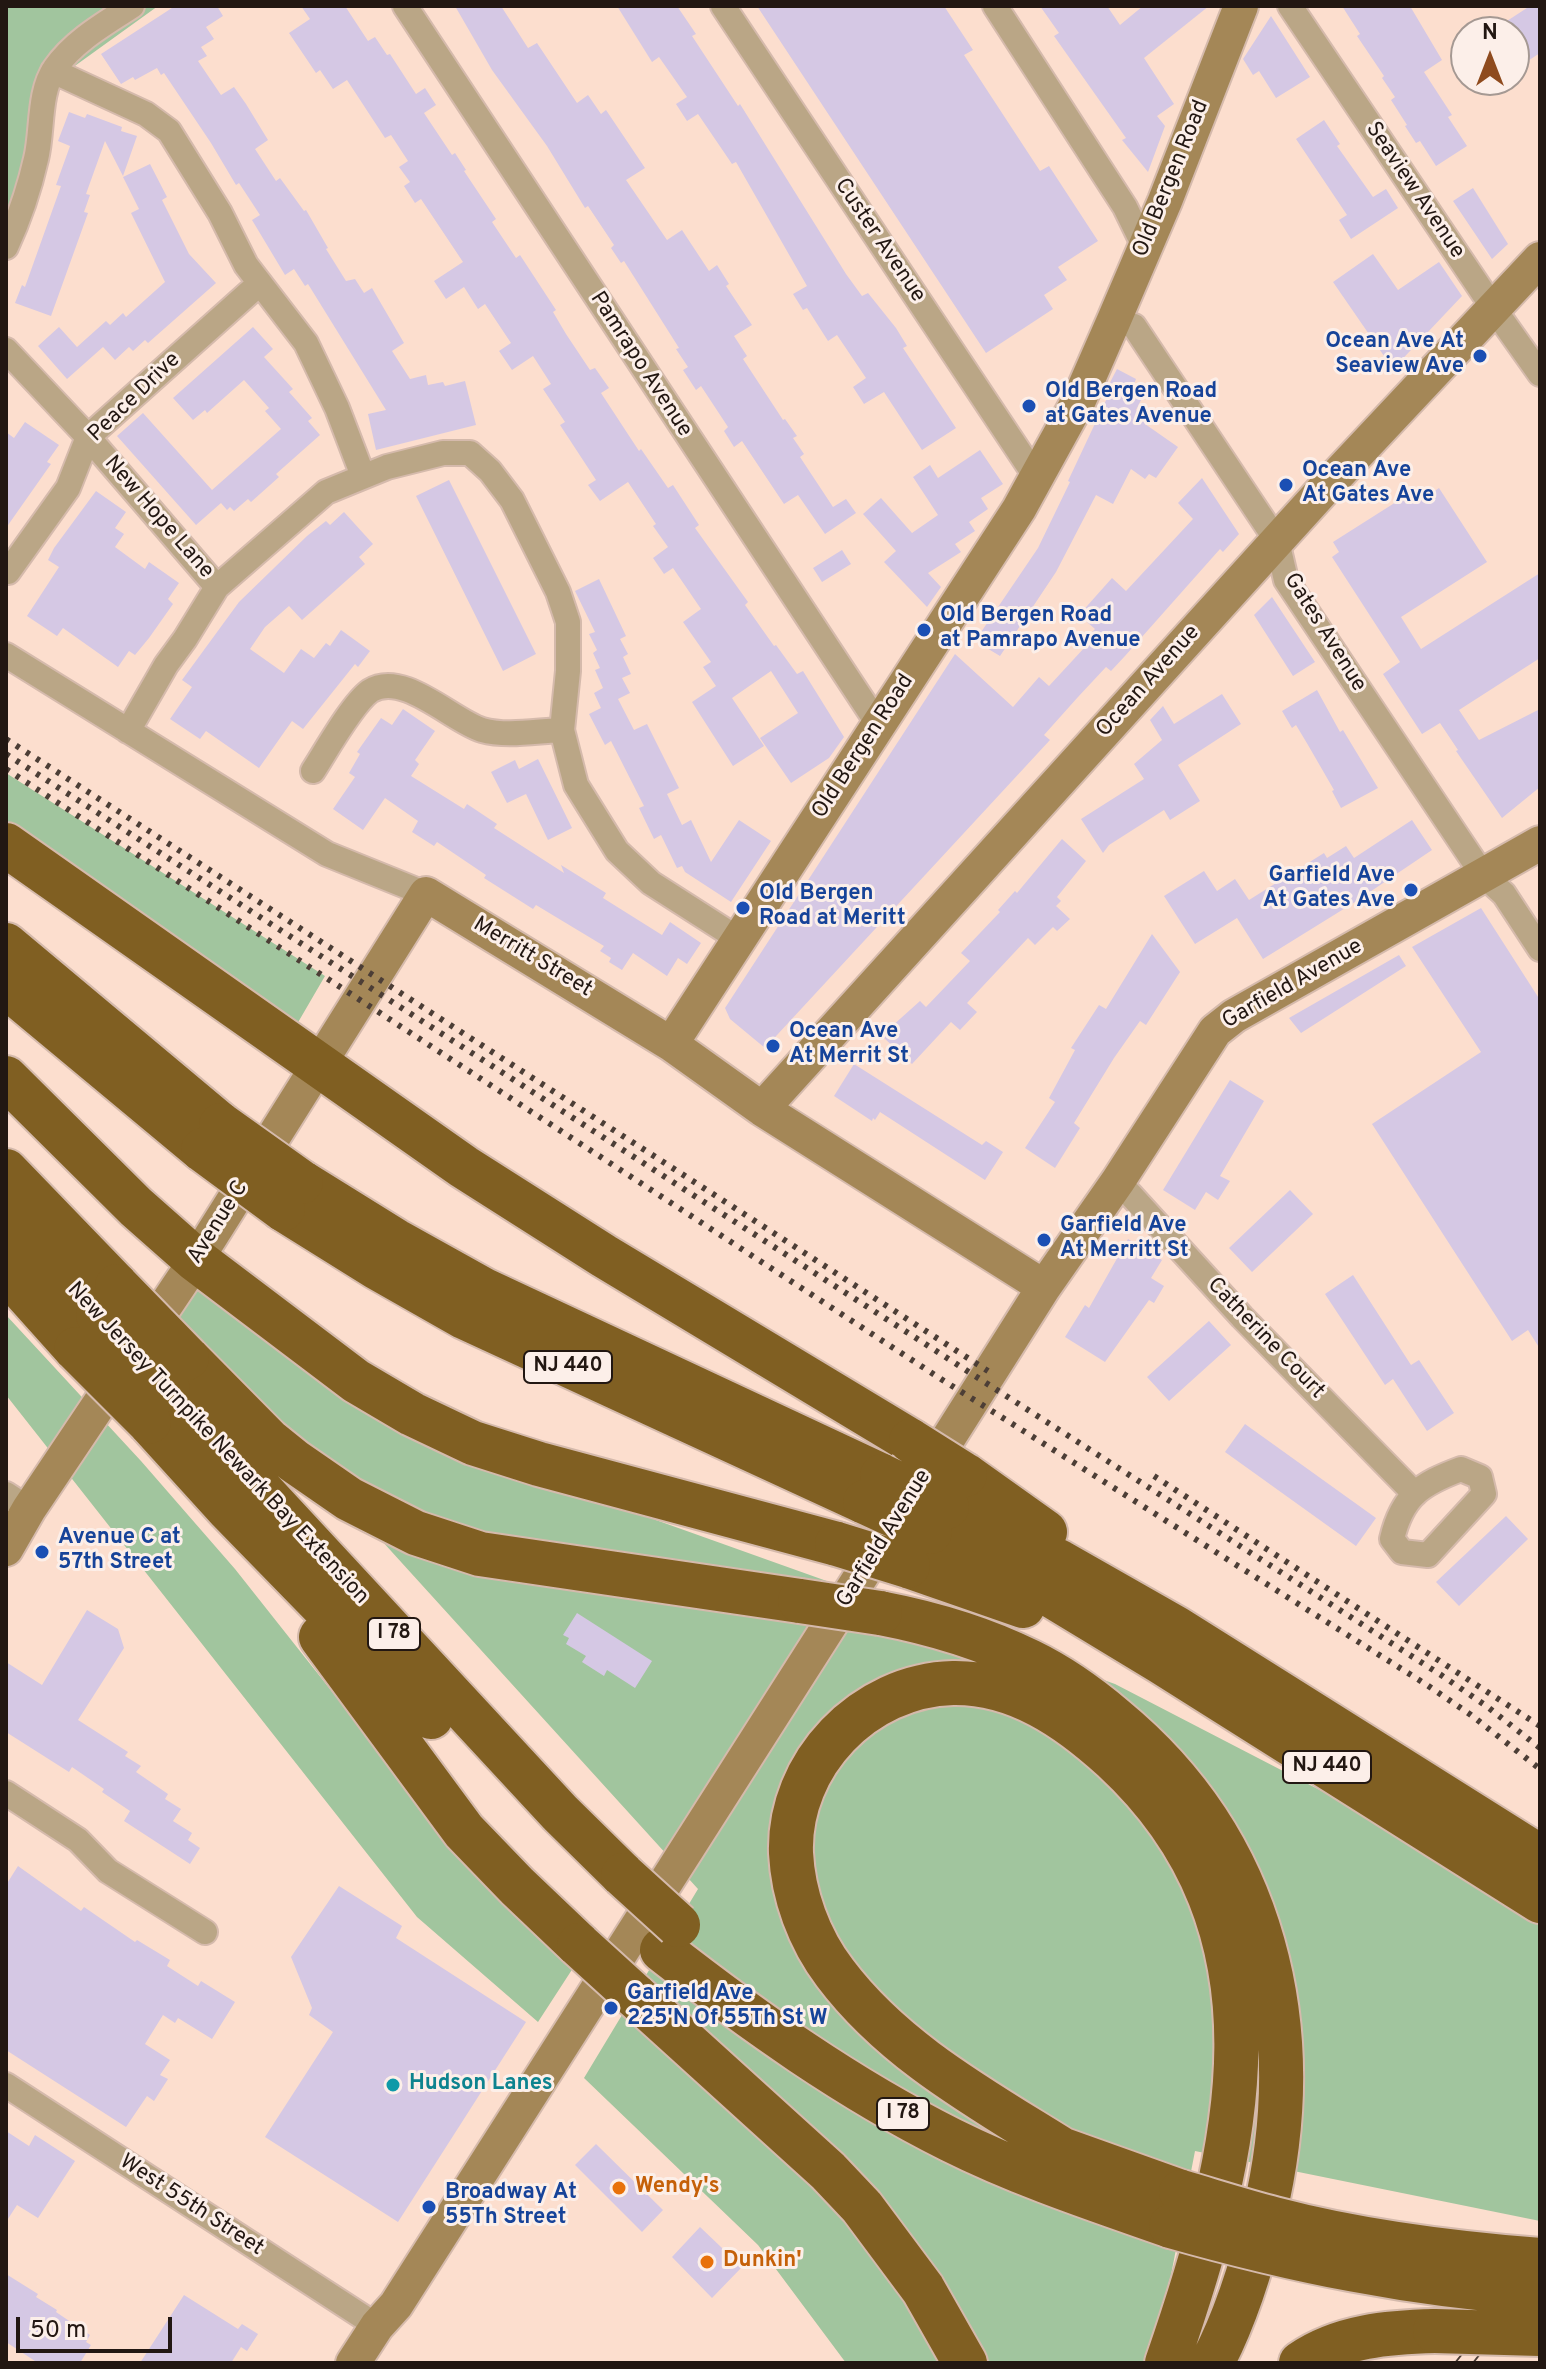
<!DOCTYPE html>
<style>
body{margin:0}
#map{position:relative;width:1546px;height:2369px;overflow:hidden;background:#fcdece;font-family:Overpass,sans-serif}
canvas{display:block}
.frame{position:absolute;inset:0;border:8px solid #221712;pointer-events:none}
.north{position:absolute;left:1450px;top:16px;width:80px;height:80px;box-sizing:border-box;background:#fcefe9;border:2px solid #a59993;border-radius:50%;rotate:0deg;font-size:22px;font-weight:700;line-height:32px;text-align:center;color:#221712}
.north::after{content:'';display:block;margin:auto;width:28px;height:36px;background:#8f4b1e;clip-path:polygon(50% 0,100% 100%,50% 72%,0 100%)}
.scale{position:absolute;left:16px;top:2317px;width:156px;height:36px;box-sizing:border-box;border:4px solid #221712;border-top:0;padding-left:10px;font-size:24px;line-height:28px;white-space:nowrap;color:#221712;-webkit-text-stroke:6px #fcefe9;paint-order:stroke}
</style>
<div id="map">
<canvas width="1546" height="2369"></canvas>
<div class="frame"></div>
<div class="north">N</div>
<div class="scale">50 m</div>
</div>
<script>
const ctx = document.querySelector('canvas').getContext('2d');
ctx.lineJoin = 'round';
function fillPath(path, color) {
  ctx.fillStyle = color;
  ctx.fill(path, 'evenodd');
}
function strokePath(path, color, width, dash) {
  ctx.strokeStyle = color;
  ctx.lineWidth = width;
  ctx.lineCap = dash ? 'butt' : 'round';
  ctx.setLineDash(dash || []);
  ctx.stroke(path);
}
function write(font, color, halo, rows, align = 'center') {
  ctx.font = font + ' Overpass,sans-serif';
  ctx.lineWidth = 6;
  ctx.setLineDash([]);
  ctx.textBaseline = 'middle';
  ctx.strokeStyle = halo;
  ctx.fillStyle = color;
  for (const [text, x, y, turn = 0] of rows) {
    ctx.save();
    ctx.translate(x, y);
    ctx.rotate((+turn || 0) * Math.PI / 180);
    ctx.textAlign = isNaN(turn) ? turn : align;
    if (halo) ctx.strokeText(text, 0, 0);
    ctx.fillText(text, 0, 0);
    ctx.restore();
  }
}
fillPath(new Path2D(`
 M6,6H158L47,86L6,247Z
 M6,773L325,976L293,1031L6,834Z
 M203,1286L460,1450L1115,1684L1540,1904V2221L1195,2151L1171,2275L1145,2363H846L758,2245L584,2078L698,1889L174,1312Z
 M6,1315L141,1461L235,1569L474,1871L575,1965L538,2022L417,1917L6,1395Z`), '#a1c59e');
fillPath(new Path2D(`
 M175,6H217L223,16L206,27L214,39L201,47L207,56L198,61L221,95L234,87L246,104L268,140L255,149L276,181L280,178L304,211L306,210L328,248L326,249L346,281L355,279L364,293L372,288L404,343L392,351L410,379L426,375L428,385L443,382L445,386L465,381L476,425L376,450L368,414L386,410L308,284L305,286L294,269L285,275L252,220L260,215L239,183L236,185L211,143L164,73L161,75L157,68L135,80L133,77L121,84L101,54Z
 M301,6H345L368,41L375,37L387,55L390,54L416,94L425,88L436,105L424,113L452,155L455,153L466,170L464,171L496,219L492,222L516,258L520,255L556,310L553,312L566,334L590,370L595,368L609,388L601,393L639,451L641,449L668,488L673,485L699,525L695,528L748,602L745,605L774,646L776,645L797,674L803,671L844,737L829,758L791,783L760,738L798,713L771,671L732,698L764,746L733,766L692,702L716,686L703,667L711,662L683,622L701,609L673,568L664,574L653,558L668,547L653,526L656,524L628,482L600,501L588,485L596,480L560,425L565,422L543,389L551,384L533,356L512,370L499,351L511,343L485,304L478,309L464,287L446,299L434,281L463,262L421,199L415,203L404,186L410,182L399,167L408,161L391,135L385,138L347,80L333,89L320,70L316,73L289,33L310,19Z
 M455,6H501L528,48L537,43L577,103L588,95L601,114L606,110L645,168L626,180L667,240L682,230L709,271L717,265L729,284L726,286L752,325L734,336L747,356L743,359L783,420L785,419L797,436L793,438L804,454L800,457L833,507L846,499L856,513L825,534L798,495L784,504L742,441L734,447L724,431L728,427L701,386L696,390L683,370L688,367L676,349L679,348L624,261L621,263L611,248L614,245L588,206L585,208L547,146L492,70Z
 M617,6H677L696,34L692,36L738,106L740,104L846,274L862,296L868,293L896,328L907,346L903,348L956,428L922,450L884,392L864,404L853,387L866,378L837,335L828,341L807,308L803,310L793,294L807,286L736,162L732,164L698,114L687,121L676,104L687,97L659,57L652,62Z
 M757,6H944L973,50L964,55L1040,171L1049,166L1098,241L1058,267L1067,280L1044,295L1053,309L986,353Z
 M1040,6H1107L1120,25L1143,6H1209L1144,58L1174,104L1157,116L1165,126L1148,172L1122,140L1126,138L1054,36L1059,33Z
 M1342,6H1410L1442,60L1424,72L1452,115L1448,117L1467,146L1436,166L1420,141L1416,143L1405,126L1407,125L1391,100L1395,97L1382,78L1384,76L1357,36L1360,34Z
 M1530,6H1540V53L1514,70V32H1490Z
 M1271,16L1310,77L1276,98L1259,71L1253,75L1243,59Z
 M69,112L85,118L87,114L122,127L121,131L137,136L123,176L105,141L86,194L90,195L84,212L88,213L51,316L15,303L22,285L25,287L61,186L56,185L70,146L58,141Z
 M1324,120L1340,144L1337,146L1373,197L1386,189L1398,208L1351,239L1339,220L1347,215L1296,139Z
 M150,164L167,197L162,200L189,254L216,283L148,343L145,340L133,351L129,347L115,360L103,347L67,379L38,346L59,327L77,347L106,321L110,325L123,313L126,317L165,282L131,213L139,209L123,177Z
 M1473,188L1508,244L1492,259L1453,201Z
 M1373,254L1398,290L1439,262L1462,296L1393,369L1333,282Z
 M253,327L273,349L264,357L293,389L289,392L312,418L308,421L320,435L276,474L279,477L251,502L248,499L234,511L230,507L227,510L221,503L196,525L117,436L143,413L212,490L281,429L265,411L269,408L244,380L207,413L205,410L193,420L173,398Z
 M1117,369L1136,379L1134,384L1141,387L1136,396L1142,398L1136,410L1144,414L1142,417L1148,420L1145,424L1178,447L1156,478L1149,474L1145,479L1131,469L1113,504L1096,495L1056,572L1000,656L975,641L1038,548L1070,482L1068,481L1108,396L1104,394Z
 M25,422L59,445L47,462L51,464L6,528V432L14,438Z
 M980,450L1003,484L981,498L988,509L969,522L975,531L955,544L961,552L928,573L941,587L927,607L884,562L896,551L863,514L881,498L912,533L938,515L913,477L930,465L938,478Z
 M1202,478L1239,534L1223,552L1220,549L1125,656L1111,671L1106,667L1078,697L1044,735L1050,740L765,1048L730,1019L725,1008L955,654L1013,707L1039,677L1049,686L1085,647L1081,644L1095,629L1079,615L1112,578L1126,591L1193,519L1178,503Z
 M449,480L536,654L503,671L416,496Z
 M1439,488L1487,562L1401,617L1421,649L1540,573V658L1459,710L1479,740L1540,709V787L1502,818L1456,751L1458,750L1440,723L1422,734L1383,674L1400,662L1332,557L1339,552L1333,542L1415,490L1421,500Z
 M96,491L126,512L115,528L124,534L115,547L145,569L149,562L179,583L168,599L173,604L149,638L135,655L129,651L118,667L63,628L57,636L27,616L59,567L48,560L54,548Z
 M344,512L373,544L359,557L365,564L302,620L289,606L265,627L250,649L284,673L301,649L314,658L326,643L330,646L341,630L370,651L358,667L355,664L303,729L292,721L259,768L206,731L200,739L170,719L192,687L182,680L239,602L307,536L326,521L330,525Z
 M842,550L851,564L822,582L813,568Z
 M599,579L626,636L620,639L628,654L623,657L631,674L622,678L630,693L618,699L634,730L647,724L679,788L667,794L682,825L691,820L711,862L739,820L771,841L731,902L685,872L682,866L677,868L661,835L654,839L639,808L644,806L611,741L605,745L589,714L601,708L594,693L603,688L595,670L600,668L593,653L597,650L589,634L595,632L575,591Z
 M1272,597L1315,662L1293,676L1254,615Z
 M1317,690L1340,732L1343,730L1378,788L1341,808L1332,791L1334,790L1308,745L1296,725L1292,728L1282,711Z
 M1222,694L1241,724L1178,765L1200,801L1170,820L1164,810L1109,845L1103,853L1081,819L1144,779L1134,764L1162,740L1150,720L1163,706L1174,724Z
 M403,709L435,731L415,760L419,764L411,776L464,809L467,804L497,824L494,828L564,873L561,865L606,893L603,898L662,935L670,922L701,943L687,964L678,958L667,976L633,953L622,970L609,962L611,958L600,951L604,946L536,905L533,909L484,878L486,875L437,842L434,846L412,832L418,821L385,798L363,830L333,809L355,777L349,773L360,754L357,752L381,718L392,725Z
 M538,759L572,828L548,840L526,794L507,803L491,772L515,760L519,769Z
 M1412,820L1432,850L1355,902L1263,959L1237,918L1195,944L1164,896L1204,871L1217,891L1235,879L1249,900L1324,853L1327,858L1346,846L1354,858Z
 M1062,839L1086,861L1057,897L1061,901L1056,906L1070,919L1057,931L1053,927L1035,945L1028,938L967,1003L977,1012L960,1030L951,1022L912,1064L884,1038L893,1029L891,1027L920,1001L926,1007L970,961L961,953L1000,912L998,910L1015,891L1017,893Z
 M1481,908L1540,1000V1349L1528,1330L1512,1341L1372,1124L1481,1052L1412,947Z
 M1152,934L1180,972L1146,1025L1140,1021L1114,1058L1074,1123L1080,1128L1055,1168L1025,1148L1055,1102L1049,1098L1075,1050L1071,1048L1099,1005L1106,1009Z
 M1399,955L1406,966L1301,1033L1289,1018Z
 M854,1064L982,1145L986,1141L1003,1152L985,1180L880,1112L875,1120L873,1118L872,1121L834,1096Z
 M1230,1080L1264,1101L1220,1176L1230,1181L1218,1200L1206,1192L1195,1210L1163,1190Z
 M1290,1190L1313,1214L1252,1272L1229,1248Z
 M1128,1239L1162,1260L1151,1278L1164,1286L1154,1303L1149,1300L1105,1362L1065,1337L1085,1305L1089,1308Z
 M1353,1275L1411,1365L1419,1360L1454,1413L1427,1431L1393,1379L1385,1385L1325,1294Z
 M1209,1321L1231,1345L1169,1401L1147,1377Z
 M1245,1424L1376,1518L1356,1546L1225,1452Z
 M1506,1516L1528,1539L1459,1606L1436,1582Z
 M87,1610L118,1629L124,1648L78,1720L128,1752L125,1756L141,1766L136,1772L168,1794L165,1799L181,1809L173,1821L192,1833L188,1840L200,1848L190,1864L124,1821L130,1811L102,1792L104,1789L72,1767L69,1772L6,1732V1662L42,1685Z
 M577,1613L652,1661L635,1688L607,1670L604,1676L582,1662L586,1656L566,1644L569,1638L563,1635Z
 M18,1866L81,1911L84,1907L135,1942L137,1940L170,1960L167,1966L198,1986L201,1981L235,2002L212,2039L178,2018L175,2023L163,2015L145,2044L170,2060L160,2075L168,2079L154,2101L147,2096L126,2127L6,2050V1885Z
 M339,1886L402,1926L396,1938L526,2022L398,2222L265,2137L333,2032L309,2015L312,2008L291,1957Z
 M6,2131L29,2146L35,2135L75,2161L38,2218L17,2205L6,2222Z
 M596,2144L663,2210L642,2232L575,2165Z
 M700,2227L742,2267L712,2298L672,2257Z
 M6,2274L38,2294L36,2297L57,2310L56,2312L90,2335L86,2342L91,2345L80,2363H38L6,2342Z
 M184,2295L238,2329L242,2324L258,2334L247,2351L241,2347L231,2363H140Z`), '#d5c8e4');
const street = new Path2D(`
 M405,6L878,724
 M723,6L1036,477
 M995,6L1125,207L1145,248
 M1290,6L1494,309L1540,374
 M53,71L146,114L169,131L220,213L246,265L306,343L337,408L363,476
 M6,247C19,219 29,190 36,159C43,131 38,93 55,68C74,41 104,24 132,6
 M1114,320L1134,326L1277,541L1286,580L1483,875L1504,894L1540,949
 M6,350L88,437L217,587
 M8,572L68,488L88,437L260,283
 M6,655L327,854L426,894
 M128,731L166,665L185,639L217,587L326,492L387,467L443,453H470L490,471L512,500L558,592L568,622V671L562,730L576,785L617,851L651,883L740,940
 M313,771C326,751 352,704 370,691C403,670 451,720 482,730C507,737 536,731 562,730
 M1118,1181L1242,1317L1415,1494
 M1461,1469L1480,1477L1484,1494L1428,1555L1402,1552L1392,1539C1402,1496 1421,1484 1461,1469Z
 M6,1494L29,1509
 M6,1793L78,1840L108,1871L205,1932
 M6,2085L377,2326`);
const secondary = new Path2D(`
 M671,1044L1019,509L1079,400L1114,320L1165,201L1241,6
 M762,1109L1325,488L1540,259
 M925,1475L1044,1287L1118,1181L1215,1031L1234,1016L1540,843
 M6,1549L29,1509L196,1260L426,894L671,1044L762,1109L1044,1287
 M353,2363L377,2326L396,2305L886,1537`);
const highway = new Path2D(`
 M6,845L464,1167L604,1256L911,1441
 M6,945L221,1125
 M6,986L203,1150
 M6,1078L136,1207L196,1260L356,1381L412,1414L473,1443L539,1464L837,1544
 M6,1171L117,1286
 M301,1182L396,1241L484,1290L882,1476
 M283,1209L376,1267L464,1317L865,1502
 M6,1217L98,1315
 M6,1271L76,1349
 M187,1358L268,1440L294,1461L349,1499L416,1533L480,1554L800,1601
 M168,1390L560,1813L623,1875
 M149,1422L229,1510L431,1717
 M965,1475L1045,1532
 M947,1507L1060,1562L1176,1628L1540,1857
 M930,1532L1024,1579L1161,1662L1540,1901
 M908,1566L1023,1606
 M880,1613C932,1623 981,1637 1029,1661C1060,1676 1088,1696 1114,1718C1266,1843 1309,2029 1264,2215C1252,2266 1236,2317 1212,2363
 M321,1637L464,1831L517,1886L579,1945
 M662,1950C753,2021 847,2088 951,2140C1021,2175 1097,2200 1171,2226
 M634,1995L828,2171L862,2207L923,2289L965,2363
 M1041,2142L1181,2192
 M1069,2154C985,2101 895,2053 835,1973C809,1939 793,1895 791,1853C788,1764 864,1685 953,1683C1016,1682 1068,1718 1113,1759C1298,1930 1239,2155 1167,2363
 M1301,2363C1340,2336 1389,2332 1435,2331`);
strokePath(street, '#d5baac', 28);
strokePath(secondary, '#d5baac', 38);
strokePath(highway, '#d5baac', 48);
strokePath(street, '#baa686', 24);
strokePath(secondary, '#a48757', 34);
strokePath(highway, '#805f22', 44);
strokePath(new Path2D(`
 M1455,2363L1540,2255
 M1473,2363L1540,2276`), '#4c3e36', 2);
strokePath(new Path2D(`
 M6,739L988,1371
 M6,754L1441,1675L1485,1705L1540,1748
 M6,769L941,1379L1427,1685L1471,1715L1540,1769
 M1154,1476L1540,1726`), '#4c3e36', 6, [4, 8]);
const highwayBridge = new Path2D(`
 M221,1125L301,1182
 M203,1150L283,1209
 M117,1286L187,1358
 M98,1315L168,1390
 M76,1349L149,1422
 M911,1441L965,1475
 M882,1476L947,1507
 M865,1502L930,1532
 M837,1544L908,1566
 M800,1601L880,1613
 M623,1875L678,1925
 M579,1945L634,1995
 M1181,2192C1212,2201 1243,2211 1274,2219C1361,2242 1451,2253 1540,2260
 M1171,2226C1294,2261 1412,2285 1540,2294
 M1435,2331L1540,2334`);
strokePath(highwayBridge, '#d5baac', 48, []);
strokePath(highwayBridge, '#805f22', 44);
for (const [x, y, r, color] of [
 [1480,356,8,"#1a4fb4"],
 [1029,406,8,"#1a4fb4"],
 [1286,485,8,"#1a4fb4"],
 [924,630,8,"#1a4fb4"],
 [1411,890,8,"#1a4fb4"],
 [743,908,8,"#1a4fb4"],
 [773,1046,8,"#1a4fb4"],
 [1044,1240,8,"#1a4fb4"],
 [42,1552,8,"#1a4fb4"],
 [611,2008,8,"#1a4fb4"],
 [393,2085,8,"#0f9aa8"],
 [619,2188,8,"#e8710a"],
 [429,2207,8,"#1a4fb4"],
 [707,2262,8,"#e8710a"]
]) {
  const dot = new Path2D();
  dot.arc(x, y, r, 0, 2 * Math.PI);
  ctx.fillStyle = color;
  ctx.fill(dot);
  strokePath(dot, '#fcefe9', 3);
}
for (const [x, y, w] of [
 [568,1367,88],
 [394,1634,52],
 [1327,1767,88],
 [903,2114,52]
]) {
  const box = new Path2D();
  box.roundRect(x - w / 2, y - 16, w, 32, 6);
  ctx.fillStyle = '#fcefe9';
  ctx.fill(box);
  strokePath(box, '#221712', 2);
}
write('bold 20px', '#221712', null, [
 ["NJ 440",568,1367],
 ["I 78",394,1634],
 ["NJ 440",1327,1767],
 ["I 78",903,2114]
]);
write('22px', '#221712', '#fcefe9', [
 ["Old Bergen Road",1172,179,-68],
 ["Seaview Avenue",1414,191,56],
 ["Custer Avenue",879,241,56],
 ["Pamrapo Avenue",640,365,57],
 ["Peace Drive",135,398,-44],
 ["New Hope Lane",158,518,49],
 ["Gates Avenue",1324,633,58],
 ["Ocean Avenue",1149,682,-48],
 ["Old Bergen Road",864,747,-57],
 ["Merritt Street",532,958,31],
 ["Garfield Avenue",1293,985,-30],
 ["Avenue C",219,1223,-58],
 ["Catherine Court",1265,1339,46],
 ["New Jersey Turnpike Newark Bay Extension",217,1444,47],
 ["Garfield Avenue",885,1539,-58],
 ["West 55th Street",191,2206,33]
]);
write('bold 22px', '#164399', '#fcefe9', [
 ["Ocean Ave At",1464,343,"right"],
 ["Seaview Ave",1464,368,"right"],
 ["Old Bergen Road",1045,393],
 ["at Gates Avenue",1045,418],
 ["Ocean Ave",1302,472],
 ["At Gates Ave",1302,497],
 ["Old Bergen Road",940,617],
 ["at Pamrapo Avenue",940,642],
 ["Garfield Ave",1395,877,"right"],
 ["At Gates Ave",1395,902,"right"],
 ["Old Bergen",759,895],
 ["Road at Meritt",759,920],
 ["Ocean Ave",789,1033],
 ["At Merrit St",789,1058],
 ["Garfield Ave",1060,1227],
 ["At Merritt St",1060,1252],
 ["Avenue C at",58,1539],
 ["57th Street",58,1564],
 ["Garfield Ave",627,1995],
 ["225'N Of 55Th St W",627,2020],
 ["Broadway At",445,2194],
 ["55Th Street",445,2219]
], 'left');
write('bold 22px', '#0d838f', '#fcefe9', [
 ["Hudson Lanes",409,2085]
], 'left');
write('bold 22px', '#c56008', '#fcefe9', [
 ["Wendy's",635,2188],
 ["Dunkin'",723,2262]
], 'left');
</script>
